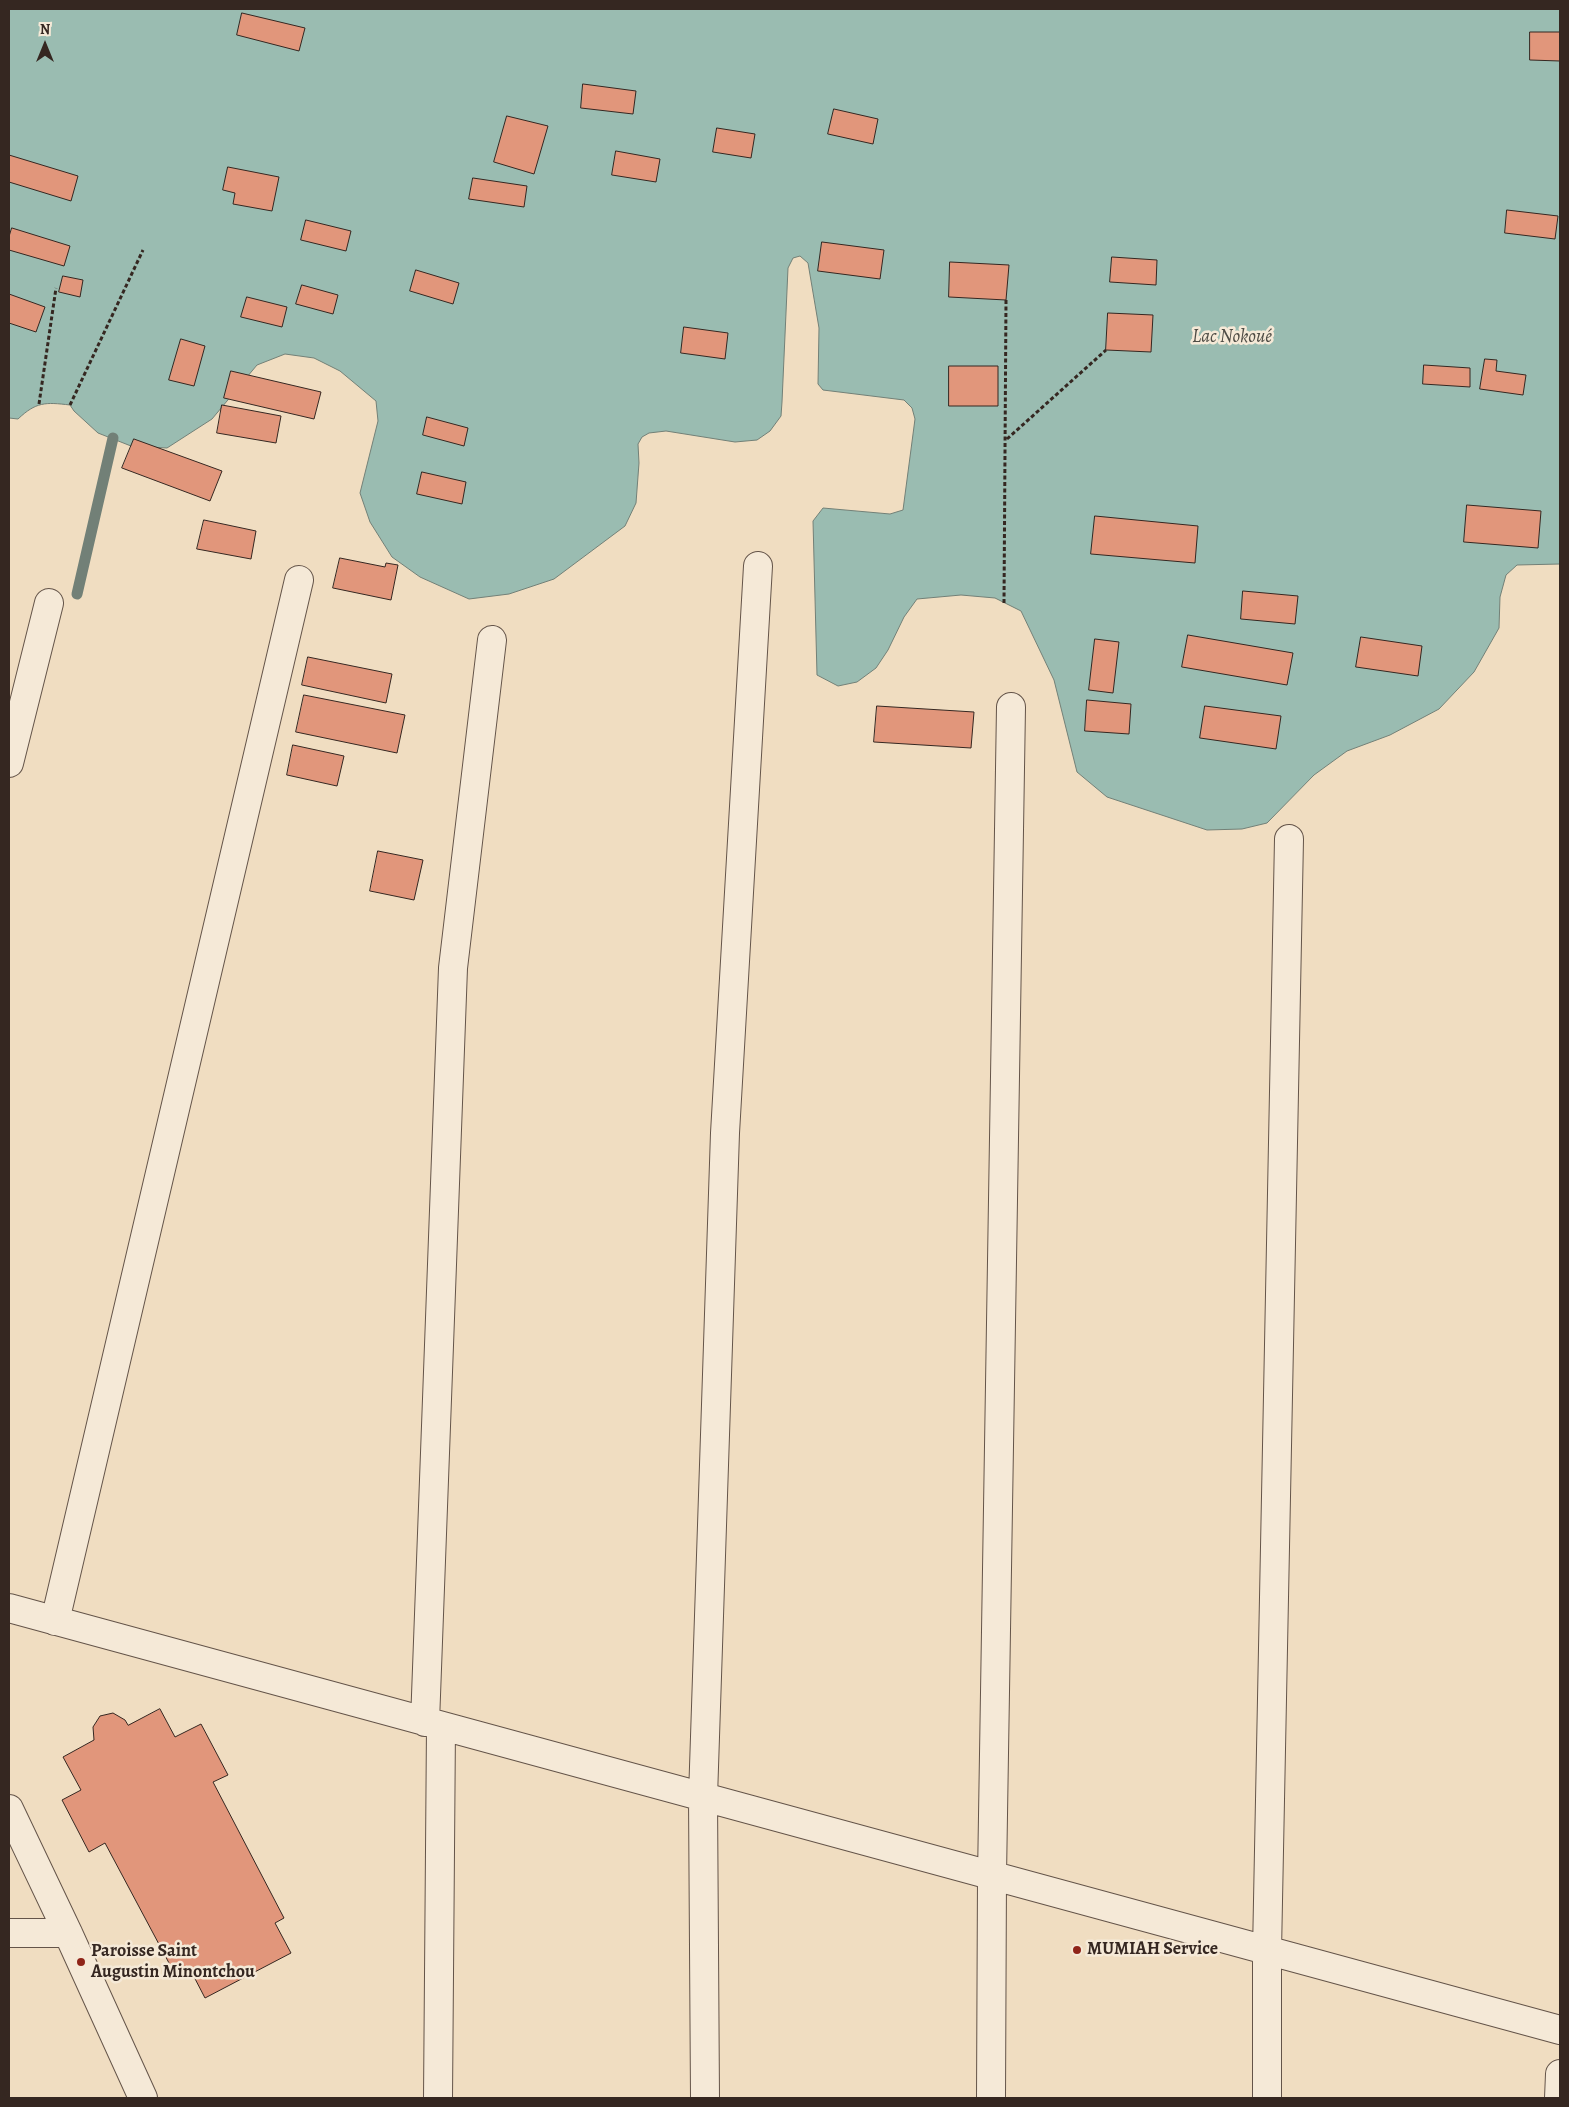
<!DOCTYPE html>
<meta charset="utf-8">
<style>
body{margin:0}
#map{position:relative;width:1569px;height:2107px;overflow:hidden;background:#f0ddc1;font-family:Alegreya,serif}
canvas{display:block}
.frame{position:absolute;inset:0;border:10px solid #352721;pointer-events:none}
.north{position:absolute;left:20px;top:20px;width:50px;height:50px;-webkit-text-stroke:4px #f5e9d7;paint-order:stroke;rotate:0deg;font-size:14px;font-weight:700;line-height:20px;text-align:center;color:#352721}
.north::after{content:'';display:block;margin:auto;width:18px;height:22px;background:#352721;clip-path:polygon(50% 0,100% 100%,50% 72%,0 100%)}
</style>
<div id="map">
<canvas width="1569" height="2107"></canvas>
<div class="frame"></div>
<div class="north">N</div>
</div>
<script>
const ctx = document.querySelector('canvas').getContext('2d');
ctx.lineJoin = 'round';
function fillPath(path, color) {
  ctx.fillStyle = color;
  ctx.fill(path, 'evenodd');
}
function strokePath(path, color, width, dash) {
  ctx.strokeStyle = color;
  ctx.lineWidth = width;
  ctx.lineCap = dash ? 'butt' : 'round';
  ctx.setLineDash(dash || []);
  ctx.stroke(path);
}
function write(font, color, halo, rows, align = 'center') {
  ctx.font = font + ' Alegreya,serif';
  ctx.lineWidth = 5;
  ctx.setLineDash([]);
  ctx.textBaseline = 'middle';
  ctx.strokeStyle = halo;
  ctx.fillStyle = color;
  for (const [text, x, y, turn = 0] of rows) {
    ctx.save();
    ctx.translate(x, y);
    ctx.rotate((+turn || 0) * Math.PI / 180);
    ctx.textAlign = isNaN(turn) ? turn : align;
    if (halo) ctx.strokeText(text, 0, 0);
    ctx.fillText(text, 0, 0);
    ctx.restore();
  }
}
const water = new Path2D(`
 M9,9H1560V564L1517,565L1506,575L1500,597L1499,628L1474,672L1439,709L1390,735L1347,751L1314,775L1267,823L1242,829L1207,830L1107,797L1077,772L1054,680L1021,611L995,598L961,595L917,599L904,617L888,650L876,668L857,682L838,686L817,675L813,521L823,508L890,514L903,510L915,419L912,408L904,400L823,390L818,384L819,328L808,263L800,256L793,258L788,268L782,402L781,416L770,431L757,440L735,442L666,431L649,433L642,437L638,444L639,463L636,503L625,526L554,579L509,594L469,599L420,577L392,557L370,522L360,493L378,421L376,401L340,371L314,358L285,354L257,365L212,419L167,448L131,446L98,433L74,411L70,405C45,402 36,402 18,419L9,418Z`);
fillPath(water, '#9abcb1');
strokePath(water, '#728077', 1);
strokePath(new Path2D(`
 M77,594L113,438`), '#728077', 11);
const building = new Path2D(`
 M242,13L305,28L299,51L237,35Z
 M1530,32H1560V61L1530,60Z
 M583,84L636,91L633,114L581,108Z
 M834,109L878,119L873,144L828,134Z
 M507,116L548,126L534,174L494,162Z
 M717,128L755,134L751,158L713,152Z
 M616,151L660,159L656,182L612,175Z
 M9,155L78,176L71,201L9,182Z
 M228,167L279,177L272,211L233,204L235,193L223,190Z
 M473,178L527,186L524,207L469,199Z
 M1507,210L1558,216L1555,239L1505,233Z
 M306,220L351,231L346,251L301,240Z
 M12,228L70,246L64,266L9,250V237Z
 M822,242L884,250L880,279L818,271Z
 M1112,257L1157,260L1156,285L1110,282Z
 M950,262L1009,265L1006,300L949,297Z
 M416,270L459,283L453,304L410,291Z
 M63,276L83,280L80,297L59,292Z
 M302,285L338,295L333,314L296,304Z
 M9,294L45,307L36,332L9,323Z
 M247,297L287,307L282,327L241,317Z
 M1108,313L1153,315L1151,352L1106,350Z
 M684,327L728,333L725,359L681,353Z
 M181,339L205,346L194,386L169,380Z
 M1485,359L1497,360L1496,371L1526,375L1523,395L1480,389Z
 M1424,365L1470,368V387L1423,384Z
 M949,366H998V406H949Z
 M231,371L321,392L314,419L224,398Z
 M222,405L281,416L276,443L217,433Z
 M427,417L468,428L464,446L423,435Z
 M134,439L222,471L210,501L122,468Z
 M422,472L466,482L462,504L417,494Z
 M1467,505L1541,511L1538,548L1464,542Z
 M1095,516L1198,526L1195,563L1091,554Z
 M204,520L256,531L251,559L197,549Z
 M340,558L385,567L386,563L398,565L391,600L333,588Z
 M1243,591L1298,596L1295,624L1241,619Z
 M1188,635L1293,653L1287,685L1182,667Z
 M1361,637L1422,646L1418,676L1356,667Z
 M1095,639L1119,642L1113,693L1089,690Z
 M308,657L392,674L386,703L302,685Z
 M304,695L405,715L397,753L296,732Z
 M1087,700L1131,704L1129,734L1085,731Z
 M877,706L974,712L971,748L874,742Z
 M1205,706L1281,716L1276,749L1200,738Z
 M293,745L344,756L337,786L287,775Z
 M378,851L423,860L414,900L370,891Z
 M160,1709L175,1737L201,1724L228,1775L213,1782L284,1918L275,1923L291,1953L205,1998L191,1971L177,1978L105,1843L89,1852L62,1800L81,1790L63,1757L94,1740L93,1727L100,1716L113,1713L125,1720L128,1725Z`);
fillPath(building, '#e1967b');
strokePath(building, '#352721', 1);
const minor = new Path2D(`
 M9,763L49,603
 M9,1608L1560,2030
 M55,1621L299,580
 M425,1722L453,968L492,640
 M9,1809L68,1933L143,2098
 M9,1933H68
 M438,2098L441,1726
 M705,2098L703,1797L725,1133L758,566
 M991,2098L992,1876L1011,707
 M1267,2098V1951L1289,839
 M1559,2098L1560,2074`);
strokePath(minor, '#645449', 30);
strokePath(new Path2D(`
 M39,404L56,288
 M70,405L143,250
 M1007,439L1106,350
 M1004,603L1006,300`), '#352721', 3, [4, 2.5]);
strokePath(minor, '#f5e9d7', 28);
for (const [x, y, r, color] of [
 [1077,1950,5,"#8f2418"],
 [81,1962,5,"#8f2418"]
]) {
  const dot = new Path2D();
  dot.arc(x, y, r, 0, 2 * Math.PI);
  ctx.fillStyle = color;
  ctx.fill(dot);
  strokePath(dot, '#f5e9d7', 2);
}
write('bold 18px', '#352721', '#f5e9d7', [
 ["MUMIAH Service",1087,1950],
 ["Paroisse Saint",91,1952],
 ["Augustin Minontchou",91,1973]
], 'left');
write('italic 19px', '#4e4c45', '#f5e9d7', [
 ["Lac Nokoué",1232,337]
]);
</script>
